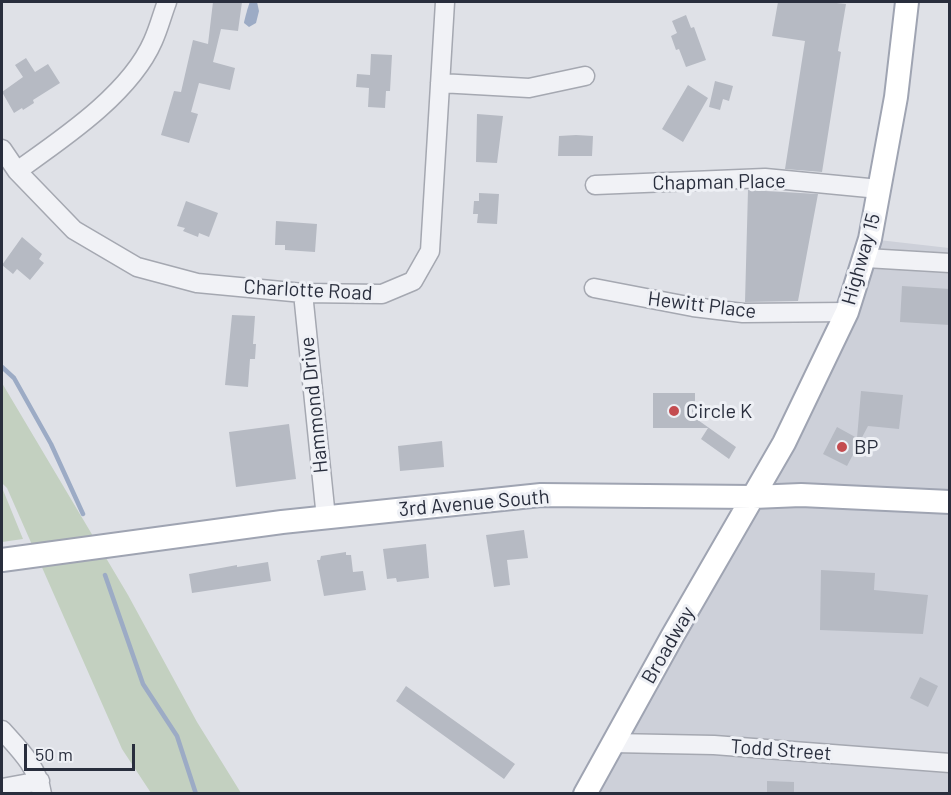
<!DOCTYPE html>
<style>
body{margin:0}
#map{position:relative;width:951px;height:795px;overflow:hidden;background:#dfe1e7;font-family:Barlow,sans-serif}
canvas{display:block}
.frame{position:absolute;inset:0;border:3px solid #292e3d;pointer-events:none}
.scale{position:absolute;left:24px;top:744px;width:111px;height:27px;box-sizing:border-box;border:3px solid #292e3d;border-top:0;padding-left:8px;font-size:18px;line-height:21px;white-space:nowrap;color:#292e3d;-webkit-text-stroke:4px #eef0f5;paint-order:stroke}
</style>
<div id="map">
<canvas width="951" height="795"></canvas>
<div class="frame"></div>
<div class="scale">50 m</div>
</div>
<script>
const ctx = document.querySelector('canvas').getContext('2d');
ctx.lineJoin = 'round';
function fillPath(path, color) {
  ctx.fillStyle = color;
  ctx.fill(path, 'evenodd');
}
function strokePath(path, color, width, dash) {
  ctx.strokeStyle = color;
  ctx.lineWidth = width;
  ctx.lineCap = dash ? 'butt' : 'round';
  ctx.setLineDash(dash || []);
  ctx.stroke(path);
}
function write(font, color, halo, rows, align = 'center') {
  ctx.font = font + ' Barlow,sans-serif';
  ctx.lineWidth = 6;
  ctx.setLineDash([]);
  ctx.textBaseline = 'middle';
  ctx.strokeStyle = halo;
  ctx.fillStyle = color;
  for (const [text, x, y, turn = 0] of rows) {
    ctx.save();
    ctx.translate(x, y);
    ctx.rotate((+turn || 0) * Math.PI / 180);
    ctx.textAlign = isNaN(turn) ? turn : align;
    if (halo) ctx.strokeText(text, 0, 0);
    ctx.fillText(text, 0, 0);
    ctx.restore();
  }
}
fillPath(new Path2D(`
 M870,239L949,248V793L585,794L753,497Z`), '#cdd0d9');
fillPath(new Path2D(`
 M2,383L128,595L197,722L241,793H151L122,749L7,488L2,483Z
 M2,488L3,490L23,539L2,542Z`), '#c3d0c0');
fillPath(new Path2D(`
 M250,2H257L259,11L256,23L249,27L244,23C244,21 249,3 250,2Z`), '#9cabc5');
strokePath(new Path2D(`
 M2,367L14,378L51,444L83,514
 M105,575L143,684L177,736L196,794`), '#9cabc5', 4.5);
fillPath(new Path2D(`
 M213,2H242L238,31L221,29L213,62L235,68L230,90L199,83L191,112L198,114L189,143L161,135L174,91L181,92L193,40L208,44Z
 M778,2H827L846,4L838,51L841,52L822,172L785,169L805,41L772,36Z
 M686,15L691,28L694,27L706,60L686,67L679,49L676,50L671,36L677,33L672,21Z
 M371,54L392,55L390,91H386L385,108L368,107L369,88L356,87L357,74L370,75Z
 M26,58L35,72L48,64L60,83L33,100L34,103L23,110L22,108L14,113L2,92L23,77L15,65Z
 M715,81L733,86L729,101L723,99L720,110L709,107Z
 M688,85L708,98L683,142L662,129Z
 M477,114L503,116L497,163L476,162Z
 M576,135L593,136L592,156H558L559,136Z
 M748,190L818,194L798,301L745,302Z
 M479,193L499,194L497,224L477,223L478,214H473L474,201H479Z
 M186,201L218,213L209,237L199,233L198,237L183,231L185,228L177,226Z
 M276,221L317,224L315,252L285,250V245H275Z
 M22,237L42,254L39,259L44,263L30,280L17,269L13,274L2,265Z
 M902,286L950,289V325L900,322Z
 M232,315L255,316L253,344H256L255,359H250L248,387L225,385Z
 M861,391L903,395L899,429L868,426L847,466L823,454L837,427L857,438Z
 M653,393H695V418L736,447L729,459L701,439L708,428H653Z
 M289,424L296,479L236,487L229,432Z
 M442,441L444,467L400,471L398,446Z
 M524,530L528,558L507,560L510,585L494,587L486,535Z
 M426,544L429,578L397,582L396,578L387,579L383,549Z
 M346,552V555H351L353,572L363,571L366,590L324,596L317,560H320L321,556Z
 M268,562L271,581L192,593L189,574L237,565V567Z
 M821,570L875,573L874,590L928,595L923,634L820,630Z
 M920,677L938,686L928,707L910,698Z
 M406,686L515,764L504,779L396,701Z
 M767,781L794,782V794H767Z`), '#b6bac3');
const minor = new Path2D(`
 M440,83L529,88L585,76
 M2,149L17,171L74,230L137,267L197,283L303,293L382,294L413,281L430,251L445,2
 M17,171C62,139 130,94 153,41C159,28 162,15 167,2
 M595,185L765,178L879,189
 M866,258L950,263
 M594,288L693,307L743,313L847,312
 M303,293L326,518
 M2,730C19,749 38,767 42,794
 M613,743L714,745L950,763
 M2,788L40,781`);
const major = new Path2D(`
 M2,560L282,522L541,495L753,497L801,495L950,502
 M585,794L673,635L784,443L847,312L870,239L896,97L907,2`);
strokePath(minor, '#a5a8b1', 21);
strokePath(major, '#9fa4b2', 26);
strokePath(minor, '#f1f2f6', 18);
strokePath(major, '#fff', 22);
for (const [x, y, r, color] of [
 [674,411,6,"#c44c50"],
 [842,447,6,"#c44c50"]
]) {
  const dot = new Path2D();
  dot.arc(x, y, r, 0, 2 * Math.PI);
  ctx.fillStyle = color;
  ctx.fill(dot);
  strokePath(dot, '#eef0f5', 2);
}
write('20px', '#292e3d', '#eef0f5', [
 ["Chapman Place",719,182,-1],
 ["Highway 15",861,259,-74],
 ["Charlotte Road",308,290,3],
 ["Hewitt Place",702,305,7],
 ["Hammond Drive",314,405,-96],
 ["3rd Avenue South",474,503,-5],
 ["Broadway",668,645,-60],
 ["Todd Street",781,750,4]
]);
write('20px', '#292e3d', '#eef0f5', [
 ["Circle K",686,411],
 ["BP",854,447]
], 'left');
</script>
